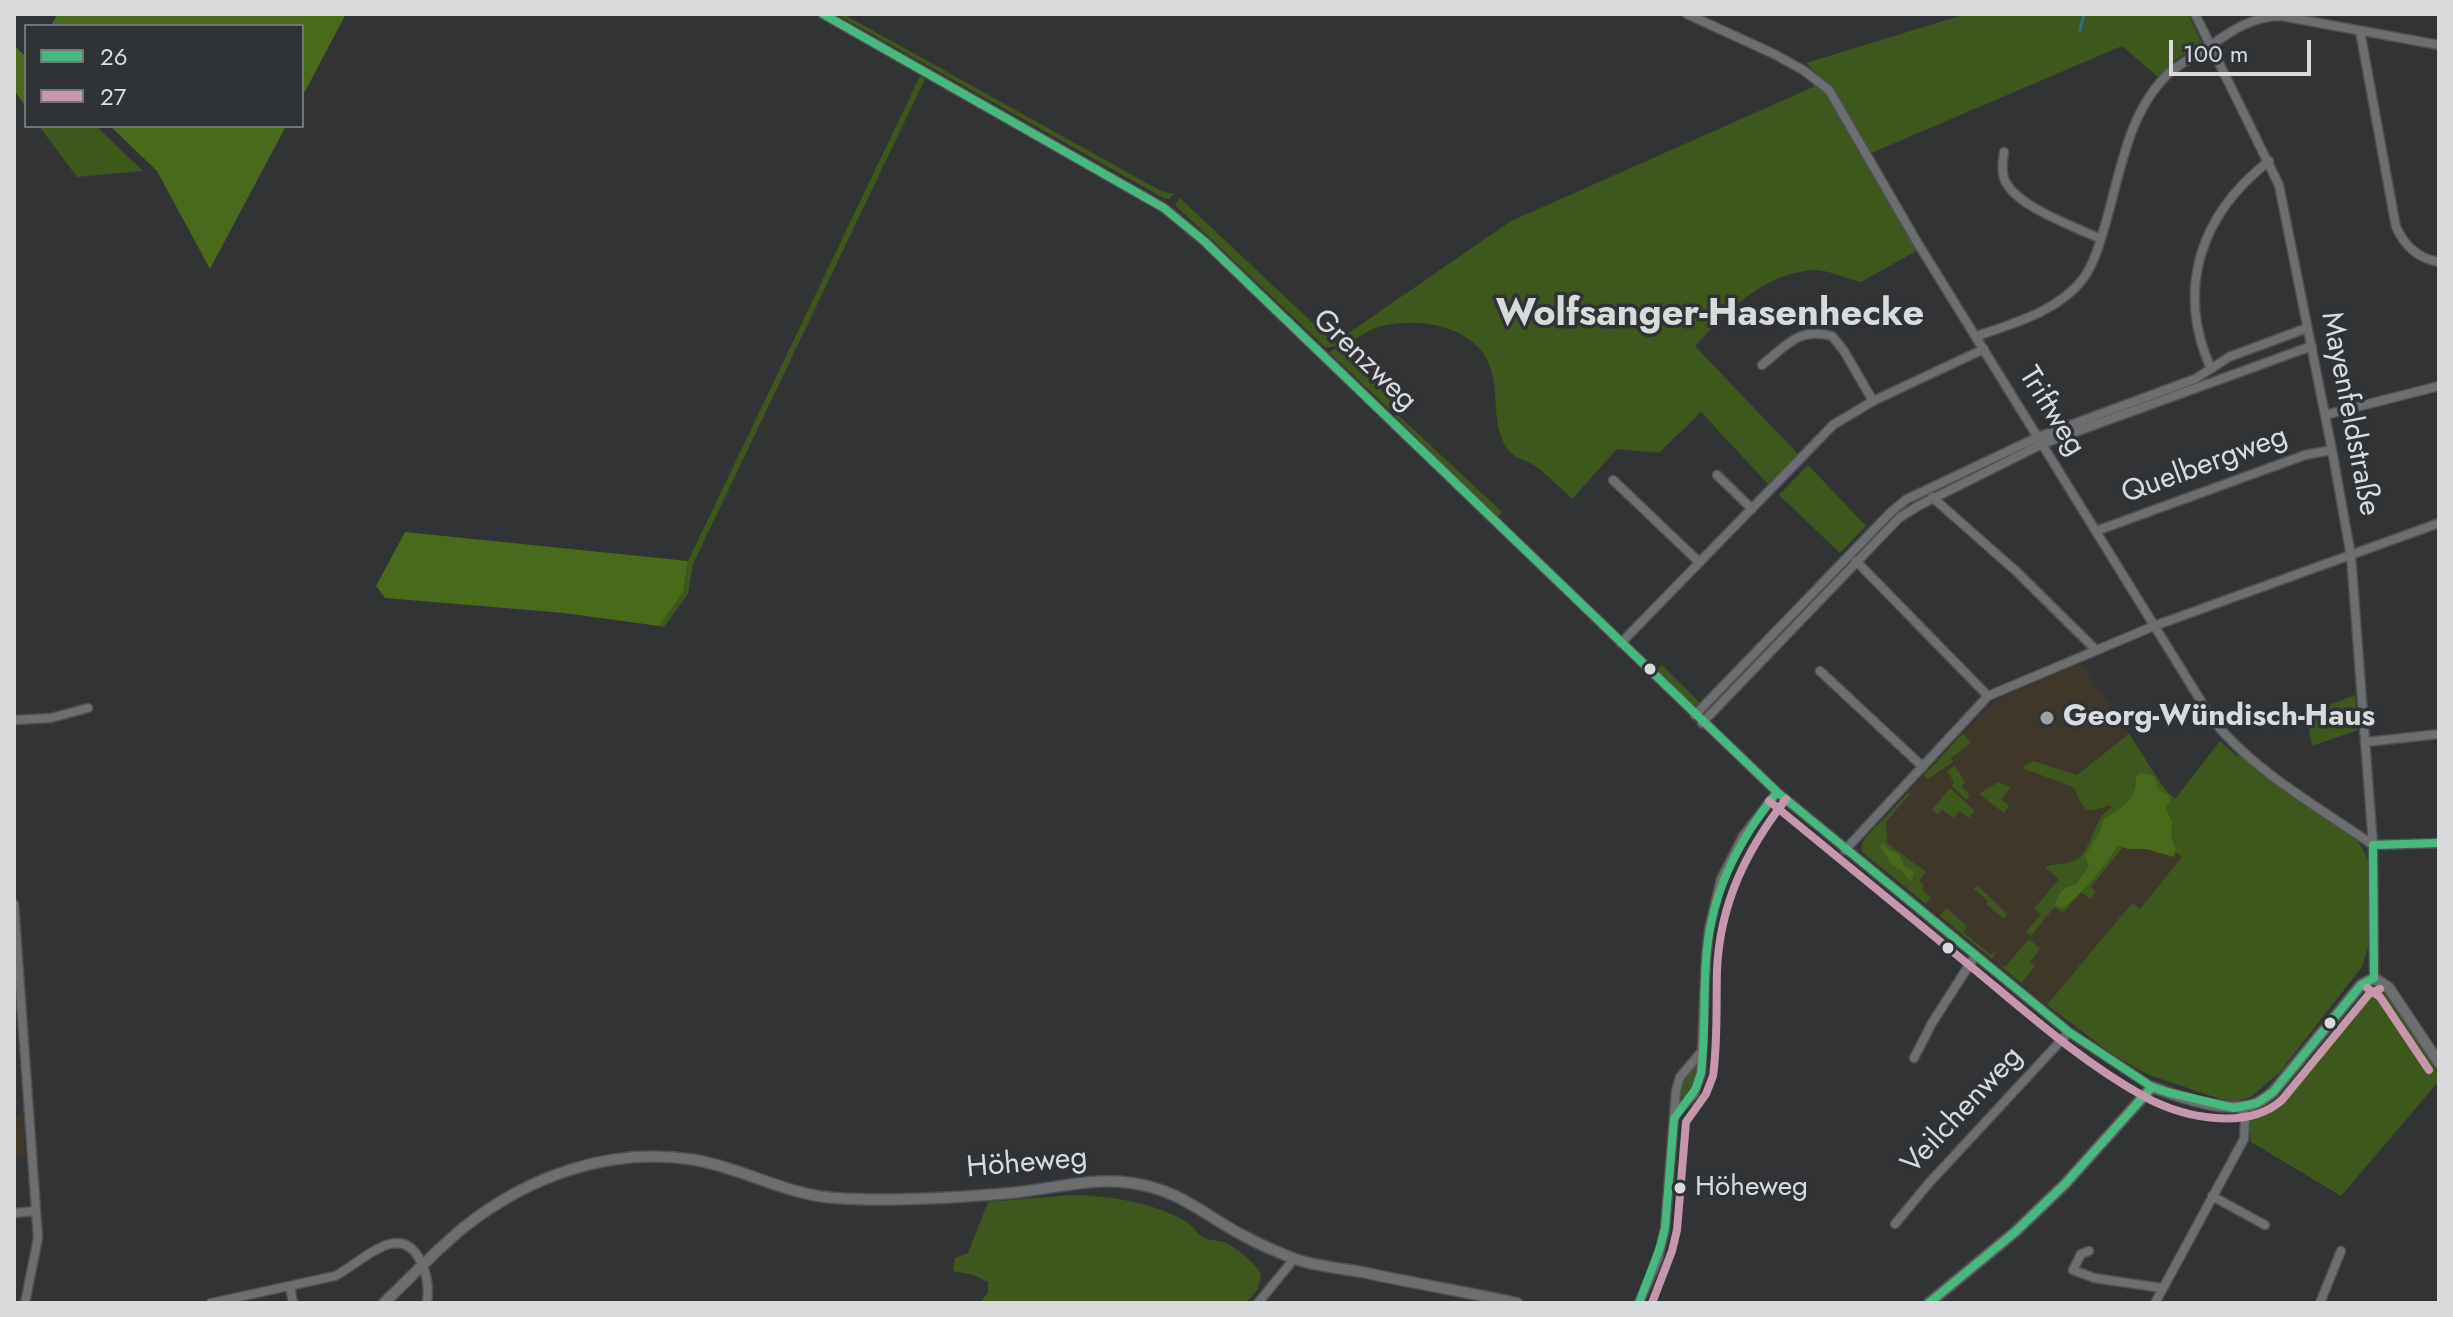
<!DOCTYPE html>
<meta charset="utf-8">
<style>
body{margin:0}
#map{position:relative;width:2453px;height:1317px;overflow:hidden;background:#313335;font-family:Jost,sans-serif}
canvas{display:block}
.frame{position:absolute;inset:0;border:16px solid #d8dadc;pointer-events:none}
.legend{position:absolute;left:24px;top:24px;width:280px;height:104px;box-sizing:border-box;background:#303336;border:2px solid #737678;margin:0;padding:10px 14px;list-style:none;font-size:24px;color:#d8dadc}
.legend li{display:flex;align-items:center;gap:16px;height:40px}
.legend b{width:40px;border:2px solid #737678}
.scale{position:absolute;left:2169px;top:40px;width:142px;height:36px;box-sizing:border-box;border:4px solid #d8dadc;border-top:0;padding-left:10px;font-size:24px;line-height:28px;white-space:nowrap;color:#d8dadc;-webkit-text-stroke:6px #303336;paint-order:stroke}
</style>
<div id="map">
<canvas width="2453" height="1317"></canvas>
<div class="frame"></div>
<ul class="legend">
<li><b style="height:10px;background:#46b97f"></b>26</li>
<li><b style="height:10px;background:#c697ac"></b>27</li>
</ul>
<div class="scale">100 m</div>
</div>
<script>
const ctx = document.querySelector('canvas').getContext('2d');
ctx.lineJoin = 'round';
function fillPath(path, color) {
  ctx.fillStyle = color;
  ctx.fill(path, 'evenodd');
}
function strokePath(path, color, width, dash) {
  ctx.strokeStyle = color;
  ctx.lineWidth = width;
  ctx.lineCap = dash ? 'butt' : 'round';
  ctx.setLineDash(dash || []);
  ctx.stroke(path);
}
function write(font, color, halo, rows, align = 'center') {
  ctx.font = font + ' Jost,sans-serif';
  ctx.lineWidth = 7;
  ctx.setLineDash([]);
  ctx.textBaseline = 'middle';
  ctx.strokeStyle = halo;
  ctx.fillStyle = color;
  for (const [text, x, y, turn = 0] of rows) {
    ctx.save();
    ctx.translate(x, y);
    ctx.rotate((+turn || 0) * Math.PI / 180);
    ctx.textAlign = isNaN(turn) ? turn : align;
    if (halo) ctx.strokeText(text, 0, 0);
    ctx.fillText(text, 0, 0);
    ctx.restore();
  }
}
fillPath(new Path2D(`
 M2081,663L2129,734L2140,826L2183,857L2139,910L2132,904L2047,1005L1862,852L1861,847L1865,838L1986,709L1997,700Z
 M23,1114L25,1156L14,1157V1115Z`), '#3f382a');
fillPath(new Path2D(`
 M836,14H843L1161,191L1174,194L1169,199H1165Z
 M1966,14H2188L2203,45L2178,58L2158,77L2122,46L1862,157L1918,250L1861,282C1847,279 1827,269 1812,270C1762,275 1727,311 1695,346L1798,454L1768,484L1701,412L1659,453L1617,449L1572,499C1560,488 1548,475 1535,466C1521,457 1512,460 1503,441C1492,417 1499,388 1489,364C1473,325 1418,317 1382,326C1368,329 1352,342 1339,348L1398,406L1392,412L1329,352L1337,348L1336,346L1326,348L1175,205L1180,198L1334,343L1511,221L1813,87L1819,76L1806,63Z
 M920,76L925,79L693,564L688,594L664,627L659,626L683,593L688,561Z
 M39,126H96L143,171L77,177Z
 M1397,414L1502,512L1497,518L1395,416Z
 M1808,465L1866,526L1840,553L1779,495Z
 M1662,665L1701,704L1695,707L1690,704L1656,671Z
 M2355,695L2358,730L2312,746L2306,714Z
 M1963,733L1971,743L1951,758L1953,762L1928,779L1924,775Z
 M2129,734L2164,788L2175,799L2220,741L2237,756L2240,754L2353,836C2363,846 2367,857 2370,871L2369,945L2362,967L2279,1073L2251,1097L2237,1101L2220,1099L2149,1075L2112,1054L2047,1005L2132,903L2140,909L2182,857L2140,826L2091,887L2096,892L2090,899L2081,892L2063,913L2054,907L2031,936L2026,932L2041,914L2034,909L2059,879L2045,867C2057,862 2071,866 2081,856C2094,841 2094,818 2111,808L2110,805C2079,816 2087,810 2073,787L2022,768L2033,761L2077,775Z
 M1955,766L1965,782L1961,786L1970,795L1966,800L1952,786L1954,782L1947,771Z
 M1998,782L2011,787L2001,799L2009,806L2004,813L1979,794Z
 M1950,788L1975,811L1969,818L1960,811L1953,818L1942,809L1938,814L1932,810Z
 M1908,793L1910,794L1886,822L1887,843L1926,872L1919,881L1923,884V891L1931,897L1926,904L1862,852L1861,847L1865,838Z
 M1977,885L2007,914L2004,919L1986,904L1988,901L1974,889Z
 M1946,908L1967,926L1963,932L1991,955L1997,951L1992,959L1940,916Z
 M2029,939L2040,949L2030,962L2035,966L2021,983L1999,964L2005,967Z
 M2369,989H2378L2387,995L2439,1075V1081L2341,1196L2251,1142L2249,1118L2273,1103Z
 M1696,1062L1699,1063L1695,1083L1684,1097H1680C1676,1083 1688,1072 1696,1062Z
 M1073,1195C1110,1196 1149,1202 1182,1219C1193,1224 1196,1235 1205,1238C1211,1241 1218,1240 1224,1242C1237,1248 1254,1262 1261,1274L1258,1289L1246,1303H979L988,1293V1282L973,1275L953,1271L955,1258L968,1253L988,1202Z`), '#3e571d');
fillPath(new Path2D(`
 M57,14H346L302,97V26H51Z
 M14,45L26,57V107L14,90Z
 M110,126H286L210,269L157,171Z
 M405,532L688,561L683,593L659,626L564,613L385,598L376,586Z
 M2141,772L2154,776L2159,790L2168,795L2170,800L2166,808L2172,822L2171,837L2176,849L2174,857L2146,849H2129L2118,846C2101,869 2086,892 2062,908L2055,904C2060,892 2063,886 2076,885L2089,866L2085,856L2100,831L2103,820C2120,808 2138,800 2136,777Z
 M1883,843L1890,851L1899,854L1904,866L1914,872L1912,880L1907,879C1901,865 1897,871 1890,862C1886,856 1885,852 1880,847Z`), '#49691b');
strokePath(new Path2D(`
 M2080,30L2084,14`), '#306f80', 3);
const minor = new Path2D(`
 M823,14L1164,208L1204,241L1777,792L2069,1032L2152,1087
 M1687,14L1774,54L1803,70L1829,90L1917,242L2212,719C2254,772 2319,807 2373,845
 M2195,14L2279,185L2332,450L2351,556L2373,845L2374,978
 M2360,31L2396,227C2405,246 2417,258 2439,262
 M2004,152C2003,160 2001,170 2004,178C2013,206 2076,227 2101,239
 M1977,336C2014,323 2057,312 2083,279C2095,262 2100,242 2106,222C2120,173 2128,115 2165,77C2178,63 2195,57 2210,46C2232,30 2254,16 2281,16L2439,45
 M1762,365C1787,345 1798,327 1832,336L1844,351L1873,401
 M2211,369C2175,288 2201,214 2269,161
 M2325,415L2439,386
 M1717,475L1752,509
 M1613,480L1699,562
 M1932,497L2017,572L2096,650
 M2096,531L2305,455L2332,450
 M1856,561L1988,696
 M1621,643L1833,425L1873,401L1984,349
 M1820,671L1923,767
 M1695,715L1891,512L1907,499L2038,437L2195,379L2229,357L2307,328
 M14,720L51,718L88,708
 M1702,723L1899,518L1918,506L2042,444L2312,346
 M2366,742L2439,734
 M2373,845L2439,843
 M1845,850L1988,696L2154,626L2439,523
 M14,904L38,1238L25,1303
 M1914,1058L1932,1023L1975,956
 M1675,1114L1694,1094L1701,1073L1706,958L1709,929L1721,879L1743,836L1777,792
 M2212,1196L2265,1225
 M14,1213L36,1211
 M1895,1224L1929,1183L2069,1032
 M2089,1251L2081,1254L2073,1270L2094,1278L2162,1288
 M290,1286L293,1303
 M211,1303L335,1276C360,1264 399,1219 420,1260C427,1273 429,1289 427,1303
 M1258,1303L1294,1259
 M1639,1303L1658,1259L1665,1229L1676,1091L1680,1077L1702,1051
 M2155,1303L2244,1139L2245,1119L2242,1107
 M2320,1303L2341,1251`);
const tertiary = new Path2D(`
 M384,1303C410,1278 435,1251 463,1228C528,1176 611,1146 695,1160C743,1168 786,1195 835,1198C893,1202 954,1198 1011,1193C1051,1189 1092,1177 1132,1183C1181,1190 1205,1216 1246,1237C1260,1245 1276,1251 1290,1257C1312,1266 1339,1268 1362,1272C1413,1283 1465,1292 1517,1303
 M1929,1303L2015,1232L2065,1184L2152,1087C2179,1097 2230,1115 2257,1103C2263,1100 2268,1096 2273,1092L2361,985L2374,978L2389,988L2439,1063`);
strokePath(minor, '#4f5052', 11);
strokePath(tertiary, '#4f5052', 13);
strokePath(minor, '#6c6e6f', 8);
strokePath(tertiary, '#6c6e6f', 10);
strokePath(new Path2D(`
 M823,14L1164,208L1204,241L1777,792L2069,1032L2152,1087L2167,1092L2234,1108L2257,1103L2273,1092L2361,985L2374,978
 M2373,845L2374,978
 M2373,845L2439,843
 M1639,1303L1660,1247L1665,1228L1674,1119L1696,1088L1701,1073C1706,1036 1703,998 1706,961C1710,895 1737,843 1777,792
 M1929,1303L2015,1232L2065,1184L2152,1087`), '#46b97f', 8);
strokePath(new Path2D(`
 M1769,801C1840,859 1910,917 1980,974C2033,1018 2085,1064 2145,1097C2184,1118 2247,1131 2282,1100L2369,994L2380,989
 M2367,988L2380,997L2429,1070
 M1652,1303L1672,1251L1677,1230L1686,1122L1706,1094L1713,1076C1718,1040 1716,1005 1717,970C1720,903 1746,851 1786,799`), '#c697ac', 8);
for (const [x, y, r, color] of [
 [1650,669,7,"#d8dadc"],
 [2047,718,8,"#9ea0a2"],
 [1948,948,7,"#d8dadc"],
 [2330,1023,7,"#d8dadc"],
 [1680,1188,7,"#d8dadc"]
]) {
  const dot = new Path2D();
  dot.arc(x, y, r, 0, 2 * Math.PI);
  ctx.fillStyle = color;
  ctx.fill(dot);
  strokePath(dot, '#303336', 3);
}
write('28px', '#d8dadc', '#303336', [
 ["Höheweg",1695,1188]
], 'left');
write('30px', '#d8dadc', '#303336', [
 ["Grenzweg",1364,361,44],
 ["Triftweg",2051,412,58],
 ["Mayenfeldstraße",2349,414,79],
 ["Quelbergweg",2205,466,-20],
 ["Veilchenweg",1963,1111,-47],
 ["Höheweg",1027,1164,-5]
]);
write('bold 30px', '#d8dadc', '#303336', [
 ["Georg-Wündisch-Haus",2063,718]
], 'left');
write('bold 38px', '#d8dadc', '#303336', [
 ["Wolfsanger-Hasenhecke",1710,316]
]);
</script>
